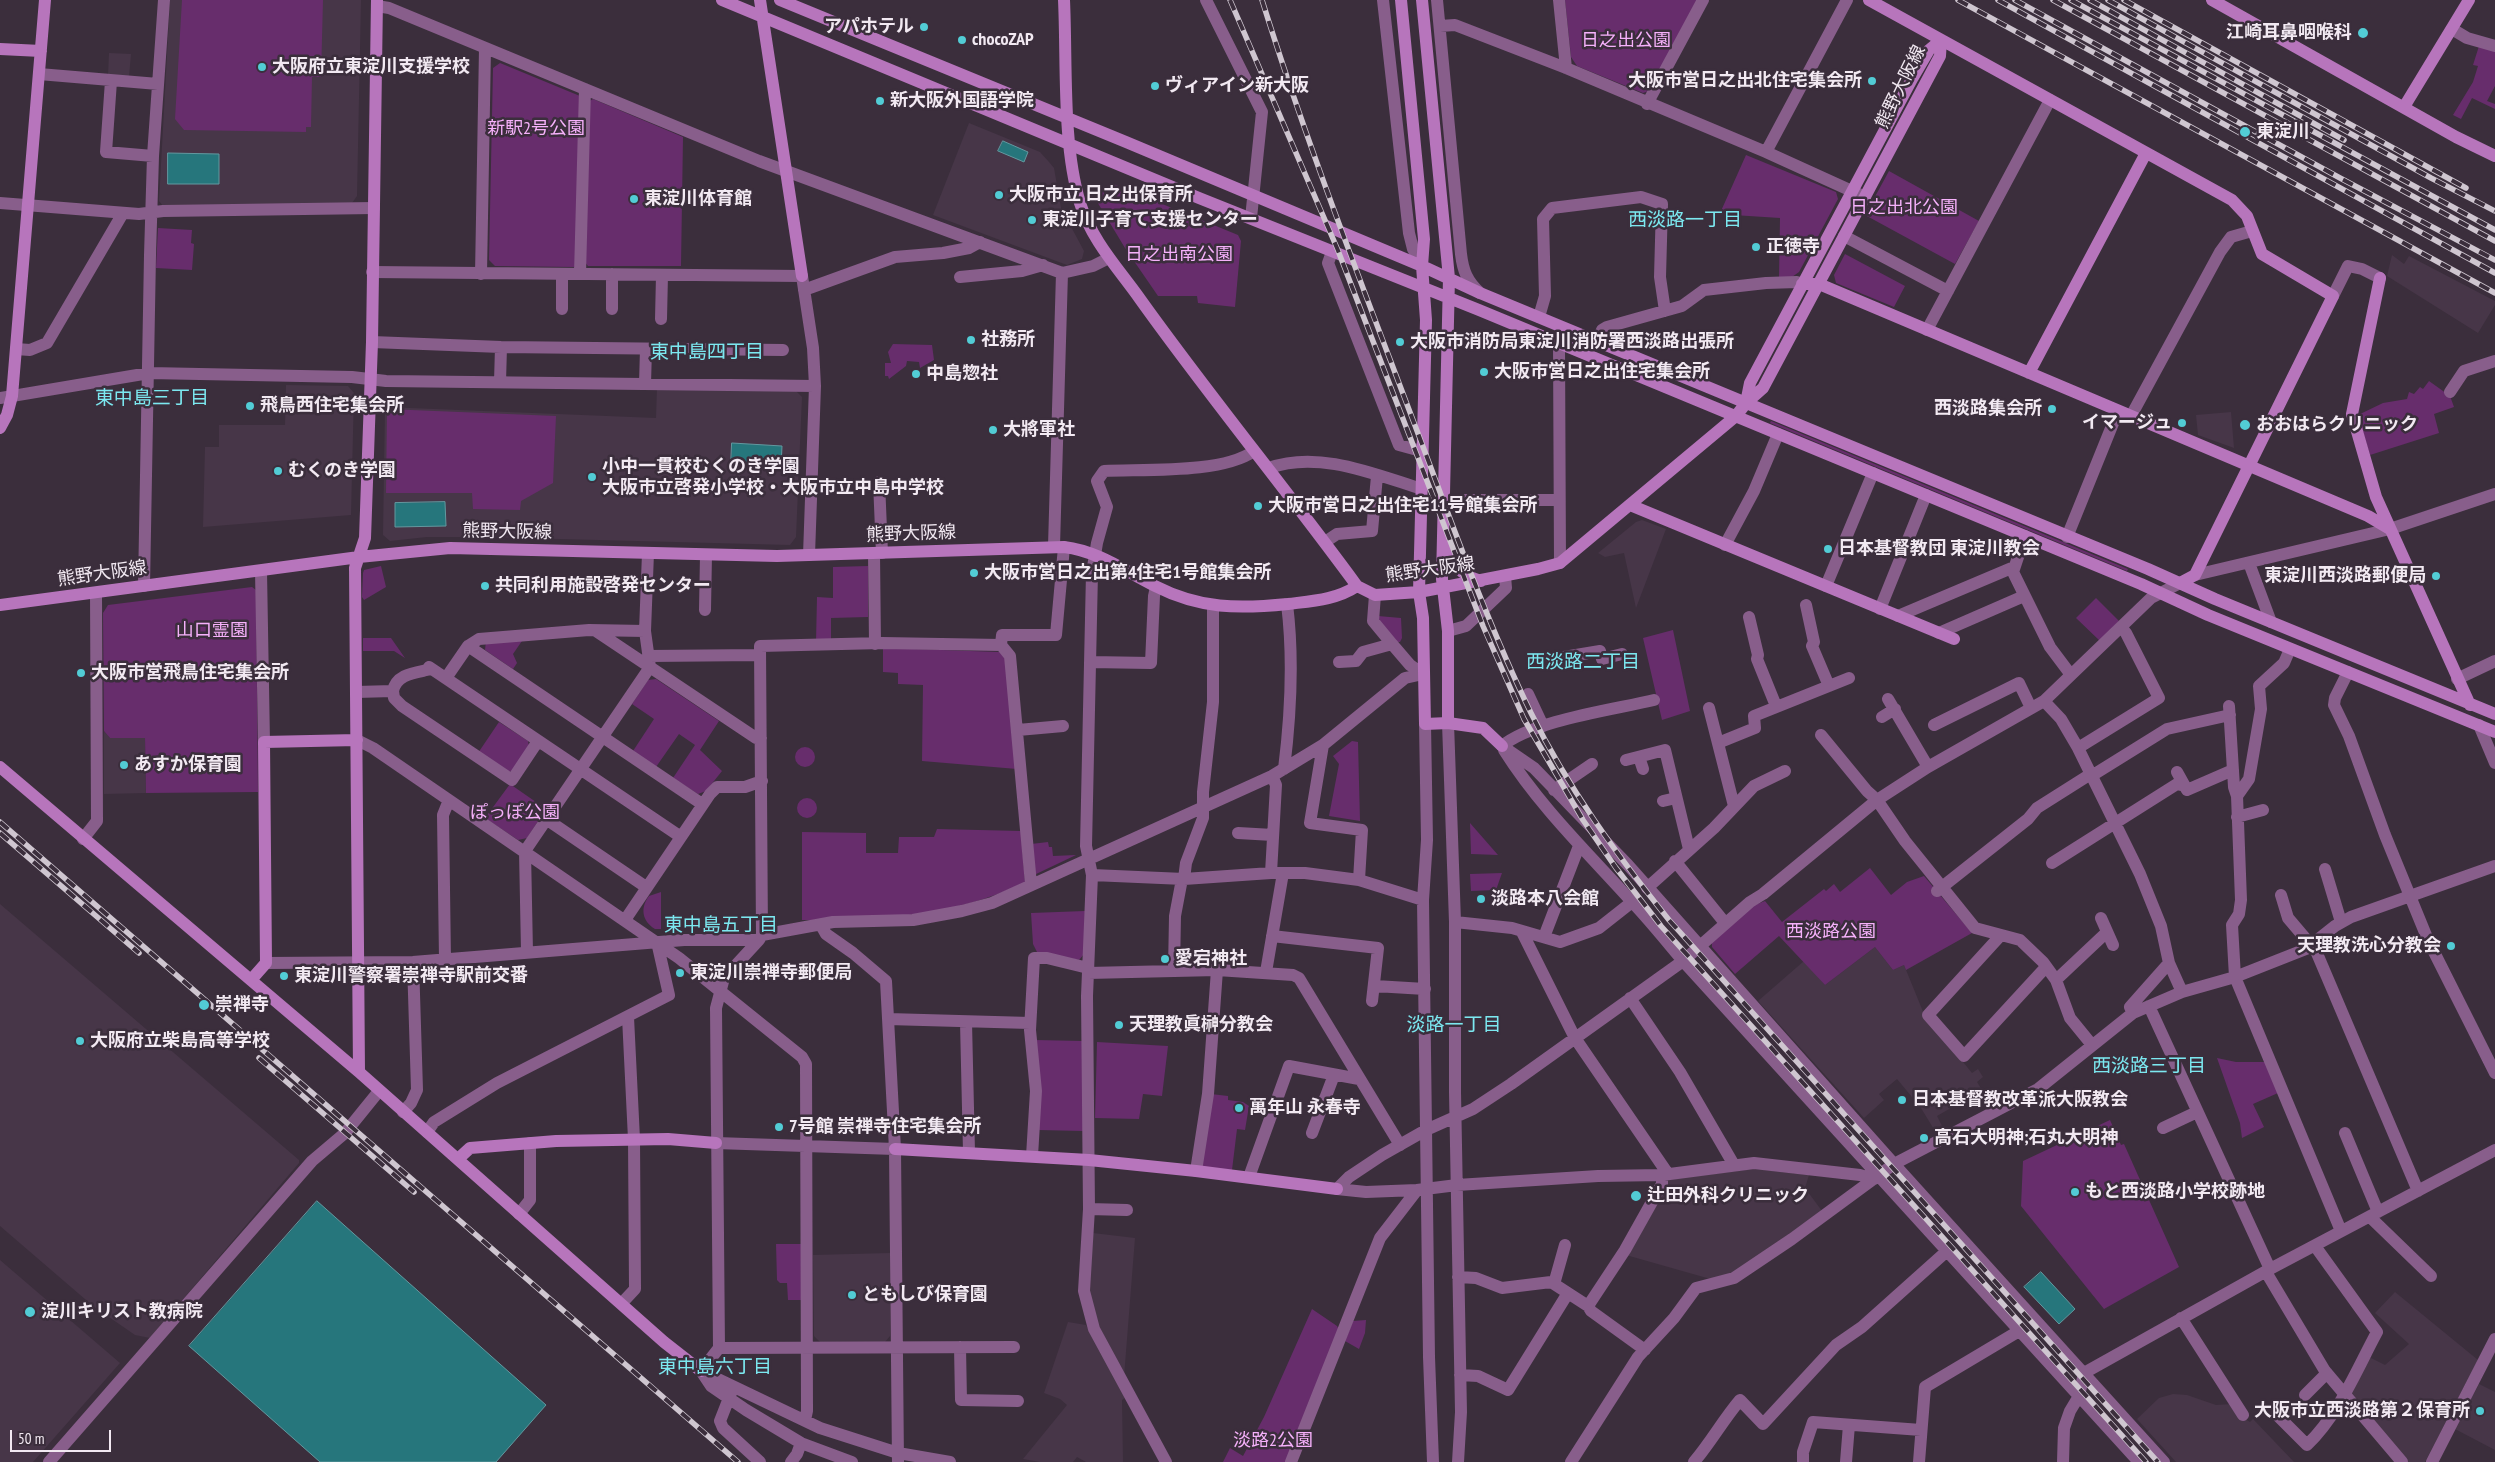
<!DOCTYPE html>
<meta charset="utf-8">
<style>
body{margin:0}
#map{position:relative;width:2495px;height:1462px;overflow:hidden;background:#3b2e3c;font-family:"PT Sans Narrow",sans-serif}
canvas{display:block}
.scale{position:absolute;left:10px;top:1430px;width:101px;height:22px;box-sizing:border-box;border:2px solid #f2e9f2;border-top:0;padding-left:6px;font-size:15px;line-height:18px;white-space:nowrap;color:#f2e9f2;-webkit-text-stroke:4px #3b2e3c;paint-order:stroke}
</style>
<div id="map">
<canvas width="2495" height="1462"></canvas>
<div class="scale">50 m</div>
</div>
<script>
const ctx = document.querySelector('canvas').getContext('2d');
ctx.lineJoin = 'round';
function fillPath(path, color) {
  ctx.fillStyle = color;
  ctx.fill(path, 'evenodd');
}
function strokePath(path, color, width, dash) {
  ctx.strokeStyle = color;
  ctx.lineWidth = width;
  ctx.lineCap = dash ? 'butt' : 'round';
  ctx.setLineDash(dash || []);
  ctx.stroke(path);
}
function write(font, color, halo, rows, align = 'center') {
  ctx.font = font + ' "PT Sans Narrow","Noto Sans JP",sans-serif';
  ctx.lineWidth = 5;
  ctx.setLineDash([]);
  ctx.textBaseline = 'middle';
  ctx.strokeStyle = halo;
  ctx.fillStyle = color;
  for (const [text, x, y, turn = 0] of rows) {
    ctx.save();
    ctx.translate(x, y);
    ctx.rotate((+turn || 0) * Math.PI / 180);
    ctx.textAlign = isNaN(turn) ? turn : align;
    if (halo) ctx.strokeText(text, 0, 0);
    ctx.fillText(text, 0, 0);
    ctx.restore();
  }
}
fillPath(new Path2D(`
 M170,0H361L357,196L352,203L164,207L159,201Z
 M109,53L131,54L129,77L108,76Z
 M969,123L1040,152L1049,162L1054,168L1061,208L1084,251L1082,259L1067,265L933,215Z
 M2392,255L2404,264L2409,256L2495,301V305L2478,333L2387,276Z
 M286,385L348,386L354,393L351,515L203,527L205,447H219V425H285Z
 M657,388L796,391L802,397L796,537L790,545L483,537H427L390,541L383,535L385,407L656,418Z
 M2231,412L2234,448L2198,435L2196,415Z
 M1642,520L1666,529L1636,608L1624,553L1605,557L1598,553L1636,522Z
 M104,731L110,738L145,737L146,793L104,794Z
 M0,904L299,1160V1163L150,1338L135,1335L93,1306L0,1226Z
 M1875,947L1893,970L1904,965L1924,1014L1972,1073L1978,1069L1983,1077L1977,1082L1982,1090L1937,1116L1945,1132L1938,1136L1921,1108L1897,1079L1879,1094L1884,1100L1864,1118L1758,1001L1804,961L1825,985Z
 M1754,1169L1809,1175L1805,1188L1822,1211L1730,1276L1714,1280L1626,1255L1669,1179Z
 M1093,1233L1135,1238L1124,1377L1097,1326L1089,1290Z
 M890,1253V1336L885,1342L821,1343L814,1336L813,1255Z
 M0,1260L120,1363L33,1462H0Z
 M2395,1292L2478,1360L2425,1462H2408L2350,1393L2369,1357L2385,1365L2409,1344L2375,1313Z
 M1068,1322L1086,1325L1126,1397L1122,1400L1123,1462H1086L1077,1457L1073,1462H1040L1023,1459L1067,1405L1060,1399L1044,1393Z
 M2479,1384L2495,1392V1450L2455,1429Z
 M2173,1394L2187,1395L2216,1405L2232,1404L2240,1416L2250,1422L2253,1419L2294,1462H2176L2137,1419L2159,1398Z`), '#473648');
fillPath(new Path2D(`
 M182,0H323L321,77H312L311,127H306V132L184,130L175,119Z
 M1565,0H1698L1649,91L1643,93L1577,66L1571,57Z
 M2479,46L2495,51V86L2487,101L2495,104V109L2472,98L2461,119L2453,115L2473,82L2478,66L2473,65Z
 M500,63L580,96L576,267L495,266L489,260L493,68Z
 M593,99L683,137L681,266H588L584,261L588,102Z
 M1746,155L1836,192L1838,199L1799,272L1792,277H1779L1780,218L1733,215L1721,211Z
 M1889,171L1979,221L1955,264L1865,215Z
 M1111,183L1238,235L1241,241L1235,307L1198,303L1197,296H1158L1125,248L1096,200V195Z
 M158,228L192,230L191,243L194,244L192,270L156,268Z
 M1845,254L1905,286L1894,307L1836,283L1834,275Z
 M893,344L932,345L934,360L920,368L919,362L907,361L906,366L889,379L888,376H885V363H891L888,352Z
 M2429,381L2450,396L2454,407L2434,414L2439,433L2370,455L2358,415L2383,403L2407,399L2409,392L2414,394L2420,387L2423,389Z
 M387,409L556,416L553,483L521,501L520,510L473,509L472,493H386Z
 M1771,421L2128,569L2127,571L1770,423Z
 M381,566L386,587L364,600L362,597L363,573L364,570Z
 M868,566V617L831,618V641L816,642L817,597L833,598V567Z
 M252,587L256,590L258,792L146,793L145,738H110L104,731L103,613L108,605Z
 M2096,598L2119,621L2100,641L2076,618Z
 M1378,616L1401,618L1402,638L1400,642H1397L1378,620Z
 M1673,630L1690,711L1662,720L1643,638Z
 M363,638H391L405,658L394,651H363Z
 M524,638L513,654L517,663L513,669L485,650L486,641Z
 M883,648L1000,652L1007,655L1017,769L922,761L923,685L898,684V673L883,672Z
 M656,679L719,721L700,750L722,771L706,791L698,794L673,778L695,745L679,734L656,767L633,751L654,719L632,704L648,680Z
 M499,722L528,741L529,746L512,771L507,772L478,753Z
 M1352,741L1358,742L1360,821L1329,816L1339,764L1333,756Z
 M795 757a10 10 0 1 1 20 0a10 10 0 1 1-20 0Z
 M510,784L546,809L527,838L518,840L485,818Z
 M797 808a10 10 0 1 1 20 0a10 10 0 1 1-20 0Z
 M1470,823L1498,855L1471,854Z
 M937,829L1021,831L1025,882C955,917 879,920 802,920V832L866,833V853H898L899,837H934Z
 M1048,842L1049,847H1052L1053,856L1076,855L1034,875L1031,844Z
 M1870,868L1891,895L1907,882L1924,876L1972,933L1906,970L1904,965L1893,970L1875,947L1825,985L1779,936L1735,974L1712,947V940L1752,906L1765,901L1782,922L1824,889L1826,891L1834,884L1840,892Z
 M1502,873L1496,890L1471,891L1470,874Z
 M661,892V929H655C642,921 640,908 649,896Z
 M1085,911L1084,954L1079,960L1037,952L1033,944L1031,913Z
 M1035,1040L1083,1041V1131L1038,1130Z
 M1097,1042L1168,1046L1162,1096L1143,1094L1139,1119L1095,1118Z
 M2217,1058L2236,1062H2266L2278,1093L2253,1104L2264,1127L2242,1138L2240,1123Z
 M1211,1094L1228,1096V1100L1243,1102L1249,1106L1245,1130L1237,1129L1232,1170L1201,1167Z
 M2110,1120L2121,1145L2124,1144L2179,1267L2104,1309L2021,1206L2023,1161Z
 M776,1244H802L801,1300H788L787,1283H780L777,1280Z
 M1312,1309L1337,1326L1339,1330L1286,1462H1223L1230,1448L1243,1456L1264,1417Z
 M1366,1320L1365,1333L1359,1349L1345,1341L1353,1321Z`), '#672d6c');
const water = new Path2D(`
 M1003,141L1028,152L1024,162L998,151Z
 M168,153L219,154V184H168Z
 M732,443L782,446L781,467L731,465Z
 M445,502L446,526L395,527V503Z
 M317,1201L546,1405L496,1462H320L189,1346Z
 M2041,1272L2075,1309L2059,1324L2024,1287Z`);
fillPath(water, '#26767c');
strokePath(water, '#63989f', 1);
strokePath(new Path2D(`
 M1206,0L1262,112L1251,218
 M1383,0L1409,233L1413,249L1422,266
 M1437,0L1461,254C1463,271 1467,281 1480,293
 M1559,0L1566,68
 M377,6L389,8L759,161L1062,273L1093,266L1109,258
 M1440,26L1455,25L1566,68L1766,152L1865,197
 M2452,29L2467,38L2495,46
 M39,74L158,84
 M111,81L106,152L153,156
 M1647,104L1703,0
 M1766,152L1847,0
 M0,203L139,214L163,211L374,208
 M1844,236L1948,291
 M1332,252L1328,263L1399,445L1421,451
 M372,272L802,276L813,348L815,386L809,555
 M481,274L485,48
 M580,274L585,89
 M612,274V309
 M960,277L1022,271L1043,265
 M804,290L895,257L943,253L969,248L980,242
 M2333,296L2348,266L2362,269L2380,278
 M562,309V274
 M1539,317L1545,296L1543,219L1552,208L1641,197L1662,204L1660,277L1665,311
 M661,319L662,275
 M1927,330L2050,100
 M372,342L501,347L783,350
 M1597,342L1602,330L1607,327L1682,306L1704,290L1766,283L1797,282L1802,284
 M1559,343L1560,563
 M16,349L30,350L47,343L123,213
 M500,382L501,347
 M645,384L646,349
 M2450,392L2464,371L2495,361
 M0,398L149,373L352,377L386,381L815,386
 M2131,416L2220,252L2231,237L2252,231
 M1269,468C1318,450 1374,474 1422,489
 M879,482L882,553
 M1445,500H1558
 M2025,536L2013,572L2050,647L2071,675
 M2067,537L2118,411
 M1325,542L1337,534L1372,531L1377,476
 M1725,545L1754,491L1778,434
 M1054,546L1062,273
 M874,553L875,644
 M2249,563L2271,622
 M261,571L264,742
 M2195,575L2390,529L2495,494
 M144,586L150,255L153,156L164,0
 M1826,586L1873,473
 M1375,595L1373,621L1392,644
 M1806,605L1814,642L1812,646L1829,686
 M1880,609L1926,495
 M705,610L706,555
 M1898,616L2014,567
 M1749,617L1758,655L1757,659L1776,706
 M596,631L756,738H761
 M1448,631L1466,626L1506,588L1505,576
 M1939,633L2024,596
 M468,646L702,804
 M648,656L760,655
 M1552,659L1600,651L1602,659L1622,654
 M1090,662L1151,663L1154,596L1156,587
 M1339,662L1356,661L1363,652L1392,644L1410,665L1423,674
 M2348,672L2335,698L2334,705L2349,736L2385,835L2428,940L2495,1073
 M446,678L468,646L479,639L589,630L645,631
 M2457,679L2495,661
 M393,691L394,698L402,706L512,780L538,741
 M356,692L393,691C396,675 413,673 427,670L429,667L681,837
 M1528,694L1543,726
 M1888,699L1928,767
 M2044,701L2061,719L2078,748L2140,874L2161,926L2169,963L2182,992
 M2229,706L2234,787L2237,796L2241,900L2239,914L2232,925L2235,977L2341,1231
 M1709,708L1734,806
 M1882,717L1895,709
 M1448,723L1455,922V1092L1461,1412L1458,1462
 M1425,724L1427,840L1423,900L1429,1357L1433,1462
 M1934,725L2019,683L2031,708
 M2479,725L2495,763
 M1018,730L1063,726
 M1821,735L1867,791L1877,800L1905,841L1975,928L2020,940L2043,962L2056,980L2070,1018L2092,1045
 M357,740L373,748L679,958L802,1057L806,1064L807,1411L805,1420
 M1718,743L1755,728L1754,716L1849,678
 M1323,745L1310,823L1362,830L1359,880
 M1502,746L1534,768L1628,865L1894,1164L2164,1462
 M1502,746C1534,720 1612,710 1654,700
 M2078,748L2159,698L2126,633L2121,627
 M1504,750C1540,807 1588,853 1633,903C1650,921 1666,941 1683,961L2139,1462
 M1639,757L1643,769
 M1626,760L1665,750L1689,849
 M1284,769C1291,713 1294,660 1287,604
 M2177,772L2187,790L2233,770
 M1554,790L1592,764
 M2237,796L2249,779L2261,709L2259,686L2284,663L2290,649
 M1663,801L1676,798
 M2237,817L2263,810
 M546,819L646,887
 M1238,833L1273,835
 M83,839L97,821L96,593
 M1675,861L1725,923
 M2052,863L2177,784L2182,785
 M2325,869L2341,922
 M1271,873L1276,785L1272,776
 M1092,875L1184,879L1271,873H1305L1359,880L1423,900
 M1184,879L1186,863L1203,818V792L1213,702V605
 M1031,884L1010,656L1001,645L1002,635H1056L1064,547
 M1647,888L1714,828L1754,786L1785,771
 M1937,891L2028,819L2037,808L2086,777L2093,775L2167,729L2230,715
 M2281,895L2288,918L2316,951L2418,1191
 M2101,918L2113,945
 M625,920L710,794L717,787H745L762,781
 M1455,922L1512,928L1560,942L1599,928L1632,902
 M821,925L826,934L853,953L886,981L895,1149L898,1462
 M1522,932L1575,1038L1668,1174
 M762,935L760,646L882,643L1001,645
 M2001,935L1928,1015L1964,1056L2045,968
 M1272,936L1378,948L1372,1001
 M1544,937L1579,846
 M527,952L525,851L650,667L645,631L648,553
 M445,960L443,815L449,800
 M266,963L413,962L684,940H759L762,935L833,922L913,920L962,911L992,903L1272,776L1323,745L1405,678L1423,674
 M1174,970L1175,916L1182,879
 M1266,972L1283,873
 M1088,973L1217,970L1293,975L1299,978L1400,1145
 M2056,980L2107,932
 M1375,986L1425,989
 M1630,998L1680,1072L1734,1165
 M2149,1006L2270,1269
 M2133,1013L2130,1007L2169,963
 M888,1019L1030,1023
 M966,1022L969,1152
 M403,1112L411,1103L417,1090L413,962
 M2163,1128L2197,1112
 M427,1132L434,1122L497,1083L669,995L657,942
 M1312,1133L1334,1075
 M2345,1133L2378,1212
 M716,1143L895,1149
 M1032,1156L1036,1091L1030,1030L1034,958H1047L1088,968
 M1196,1171L1208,1094L1217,970
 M1249,1177L1289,1066L1359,1079
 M1337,1189L1349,1177L1382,1155L1426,1130L1473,1109L1511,1084L1683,961L1750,902L1763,894L1877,800L1928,767L2044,701L2151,598L2180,583
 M1337,1189L1366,1192L1417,1190L1457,1185L1598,1176L1662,1175L1754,1163L1860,1175L1874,1179
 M1089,1209L1127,1210
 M519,1214L530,1200V1143
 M2370,1217L2431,1276
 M2266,1272L2325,1371L2402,1462
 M1458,1277L1476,1278L1502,1288L1551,1282L1588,1306L1591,1311L1645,1350
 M1554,1284L1565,1245
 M622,1303L635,1289L634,1139L628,1017
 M1588,1306L1625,1250L1662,1184V1175
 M2181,1318L2243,1415
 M960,1347L961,1400L1018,1401
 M719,1348L1014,1347
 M701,1371L719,1348L716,1008L724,978L759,940
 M701,1371L820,1428L898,1453L950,1462
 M701,1371L711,1386L746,1410L801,1443L852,1462
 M1460,1375L1478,1376L1508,1390L1568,1293
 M731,1393L720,1421L723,1428L760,1462
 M2305,1395L2327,1373
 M2277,1415L2307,1445C2339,1414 2356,1371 2377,1332L2315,1246
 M49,1462L312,1161L345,1133L379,1091
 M791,1462L797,1454L801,1443
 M1166,1462L1094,1329L1084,1291L1089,1209L1087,996L1092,875L1086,846L1092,573L1097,543L1107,507L1097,481L1104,471C1144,469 1222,474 1254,451
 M1291,1462L1380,1238L1417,1190
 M1571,1462L1638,1357L1674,1318L1696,1288L1734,1278L1792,1239L1894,1164L2038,1089L2133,1013L2182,992L2235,977L2306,949L2335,926L2351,917L2495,866
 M1694,1462C1711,1442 1723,1420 1740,1400L1763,1424L1836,1345L1862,1327L1947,1251
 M1803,1462V1452L1813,1422L1921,1430
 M1846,1462L1849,1425
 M1919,1462L1925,1387L2019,1331
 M2063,1462L2064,1428L2070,1411L2079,1396L2084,1373L2270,1269L2495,1150
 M2432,1462L2495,1339`), '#885e8b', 12);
strokePath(new Path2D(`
 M722,0L1199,198L1479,310L2141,584L2208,615L2495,732
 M760,0L802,276
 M780,0L1126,142L1422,266L1480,293L2148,569L2215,599L2495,714
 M1064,0C1067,64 1062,143 1080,203C1092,241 1118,268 1140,299C1210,397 1286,489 1357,586L1375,595L1419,592L1538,569L1560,563L1736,416L1746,403L1763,388L1940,56L1941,40
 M1401,0L1424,239L1422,266L1426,320L1419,592L1423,618L1425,724L1448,723L1483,728L1502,746
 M1422,0L1449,278L1442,579L1448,631V723
 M1869,0L2232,200L2247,216L2262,254L2333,296L2195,575L2180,583
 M2212,0L2456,137L2495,156
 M0,49L41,51
 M2404,107L2469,0
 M2380,278L2352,414L2376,497L2470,705
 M1802,284H1819L2368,516L2390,529
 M2029,373L2146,153
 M1746,403L1750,383L1912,79L1929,50L1941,40
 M0,428L7,415L12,396L45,0
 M1630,505L1954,639
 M1444,547C1452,565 1461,575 1481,581
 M0,605L359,557L450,548L777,556L1064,547C1098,551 1125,571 1155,586C1200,609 1238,609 1288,604C1312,601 1336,600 1357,586
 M0,767L359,1072L664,1342L701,1371
 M251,980L266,963L264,742L357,740
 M359,1072L355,568L365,538L372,342L377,0
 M895,1149L1089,1160L1196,1171L1337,1189
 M458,1159L470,1148L556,1141L668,1139L716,1143`), '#b775bc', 12);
const rail = new Path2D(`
 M1230,0L1337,248L1483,626L1524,719L1583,820L1616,868L1661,926L2146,1462
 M1262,0C1305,138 1357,272 1408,407C1447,509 1483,614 1531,713C1568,788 1617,855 1669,920L2158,1462
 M1958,0L2495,293
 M1998,0L2495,273
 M2015,0L2340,178L2495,260
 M2053,0L2495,241
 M2071,0L2495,230
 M2090,0L2344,140
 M2108,0L2431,178L2495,211
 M2124,0L2466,188
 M0,822L738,1462
 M0,833L139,953
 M259,1058L414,1192`);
strokePath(rail, '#cfc6d0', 5.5);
strokePath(rail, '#3b2e3c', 4, [11]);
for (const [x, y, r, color] of [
 [924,27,5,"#52ccd5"],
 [2363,33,6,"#52ccd5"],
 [962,40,5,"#52ccd5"],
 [262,67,5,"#52ccd5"],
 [1872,81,5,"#52ccd5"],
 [1155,86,5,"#52ccd5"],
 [880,101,5,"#52ccd5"],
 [2245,132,6,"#52ccd5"],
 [999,195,5,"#52ccd5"],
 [634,199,5,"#52ccd5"],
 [1032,220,5,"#52ccd5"],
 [1756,247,5,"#52ccd5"],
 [971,340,5,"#52ccd5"],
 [1400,342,5,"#52ccd5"],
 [1484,372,5,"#52ccd5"],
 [916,374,5,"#52ccd5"],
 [250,406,5,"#52ccd5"],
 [2052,409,5,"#52ccd5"],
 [2182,423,5,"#52ccd5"],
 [2245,425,6,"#52ccd5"],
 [993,430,5,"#52ccd5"],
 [278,471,5,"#52ccd5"],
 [592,477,5,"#52ccd5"],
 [1258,506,5,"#52ccd5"],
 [1828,549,5,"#52ccd5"],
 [974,573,5,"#52ccd5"],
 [2436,576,5,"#52ccd5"],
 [485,586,5,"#52ccd5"],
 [81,673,5,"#52ccd5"],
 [124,765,5,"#52ccd5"],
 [1481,899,5,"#52ccd5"],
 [2451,946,5,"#52ccd5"],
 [1165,959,5,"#52ccd5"],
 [680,973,5,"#52ccd5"],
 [284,976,5,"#52ccd5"],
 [204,1005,6,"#52ccd5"],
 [1119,1025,5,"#52ccd5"],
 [80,1041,5,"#52ccd5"],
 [1902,1100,5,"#52ccd5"],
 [1239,1108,5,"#52ccd5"],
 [779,1127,5,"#52ccd5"],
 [1924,1138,5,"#52ccd5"],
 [2075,1192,5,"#52ccd5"],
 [1636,1196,6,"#52ccd5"],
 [852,1295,5,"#52ccd5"],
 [30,1312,6,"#52ccd5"],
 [2480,1411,5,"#52ccd5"]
]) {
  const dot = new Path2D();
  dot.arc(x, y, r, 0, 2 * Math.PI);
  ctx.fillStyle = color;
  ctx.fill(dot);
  strokePath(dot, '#3b2e3c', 2);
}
write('bold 18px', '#f2e9f2', '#3b2e3c', [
 ["アパホテル",914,27,"right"],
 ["江崎耳鼻咽喉科",2352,33,"right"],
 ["chocoZAP",972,40],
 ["大阪府立東淀川支援学校",272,67],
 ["大阪市営日之出北住宅集会所",1862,81,"right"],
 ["ヴィアイン新大阪",1165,86],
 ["新大阪外国語学院",890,101],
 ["東淀川",2256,132],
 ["大阪市立 日之出保育所",1009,195],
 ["東淀川体育館",644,199],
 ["東淀川子育て支援センター",1042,220],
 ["正徳寺",1766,247],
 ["社務所",981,340],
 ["大阪市消防局東淀川消防署西淡路出張所",1410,342],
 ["大阪市営日之出住宅集会所",1494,372],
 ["中島惣社",926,374],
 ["飛鳥西住宅集会所",260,406],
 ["西淡路集会所",2042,409,"right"],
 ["イマージュ",2172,423,"right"],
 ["おおはらクリニック",2256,425],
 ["大將軍社",1003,430],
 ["小中一貫校むくのき学園",602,467],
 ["大阪市立啓発小学校・大阪市立中島中学校",602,488],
 ["むくのき学園",288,471],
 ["大阪市営日之出住宅11号館集会所",1268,506],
 ["日本基督教団 東淀川教会",1838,549],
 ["大阪市営日之出第4住宅1号館集会所",984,573],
 ["東淀川西淡路郵便局",2426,576,"right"],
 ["共同利用施設啓発センター",495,586],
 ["大阪市営飛鳥住宅集会所",91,673],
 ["あすか保育園",134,765],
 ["淡路本八会館",1491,899],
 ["天理教洗心分教会",2441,946,"right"],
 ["愛宕神社",1175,959],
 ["東淀川崇禅寺郵便局",690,973],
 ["東淀川警察署崇禅寺駅前交番",294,976],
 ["崇禅寺",215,1005],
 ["天理教眞榊分教会",1129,1025],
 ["大阪府立柴島高等学校",90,1041],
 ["日本基督教改革派大阪教会",1912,1100],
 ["萬年山 永春寺",1249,1108],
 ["7号館 崇禅寺住宅集会所",789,1127],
 ["高石大明神;石丸大明神",1934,1138],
 ["もと西淡路小学校跡地",2085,1192],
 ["辻田外科クリニック",1647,1196],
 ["ともしび保育園",862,1295],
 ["淀川キリスト教病院",41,1312],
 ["大阪市立西淡路第２保育所",2470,1411,"right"]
], 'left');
write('18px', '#f6b1fb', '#3b2e3c', [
 ["日之出公園",1626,41],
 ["新駅2号公園",536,129],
 ["日之出北公園",1904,208],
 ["日之出南公園",1179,255],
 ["山口霊園",212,631],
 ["ぽっぽ公園",515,813],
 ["西淡路公園",1831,932],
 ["淡路2公園",1273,1441]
]);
write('18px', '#f2e9f2', '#3b2e3c', [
 ["熊野大阪線",1901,87,-64],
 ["熊野大阪線",507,532,1],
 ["熊野大阪線",911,534,-2],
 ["熊野大阪線",1430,570,-8],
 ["熊野大阪線",102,574,-8]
]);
write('19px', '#7ce8f0', '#3b2e3c', [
 ["西淡路一丁目",1685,221],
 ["東中島四丁目",707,353],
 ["東中島三丁目",152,399],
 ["西淡路二丁目",1583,663],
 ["東中島五丁目",721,926],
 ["淡路一丁目",1454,1026],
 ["西淡路三丁目",2149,1067],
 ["東中島六丁目",715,1368]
]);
</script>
